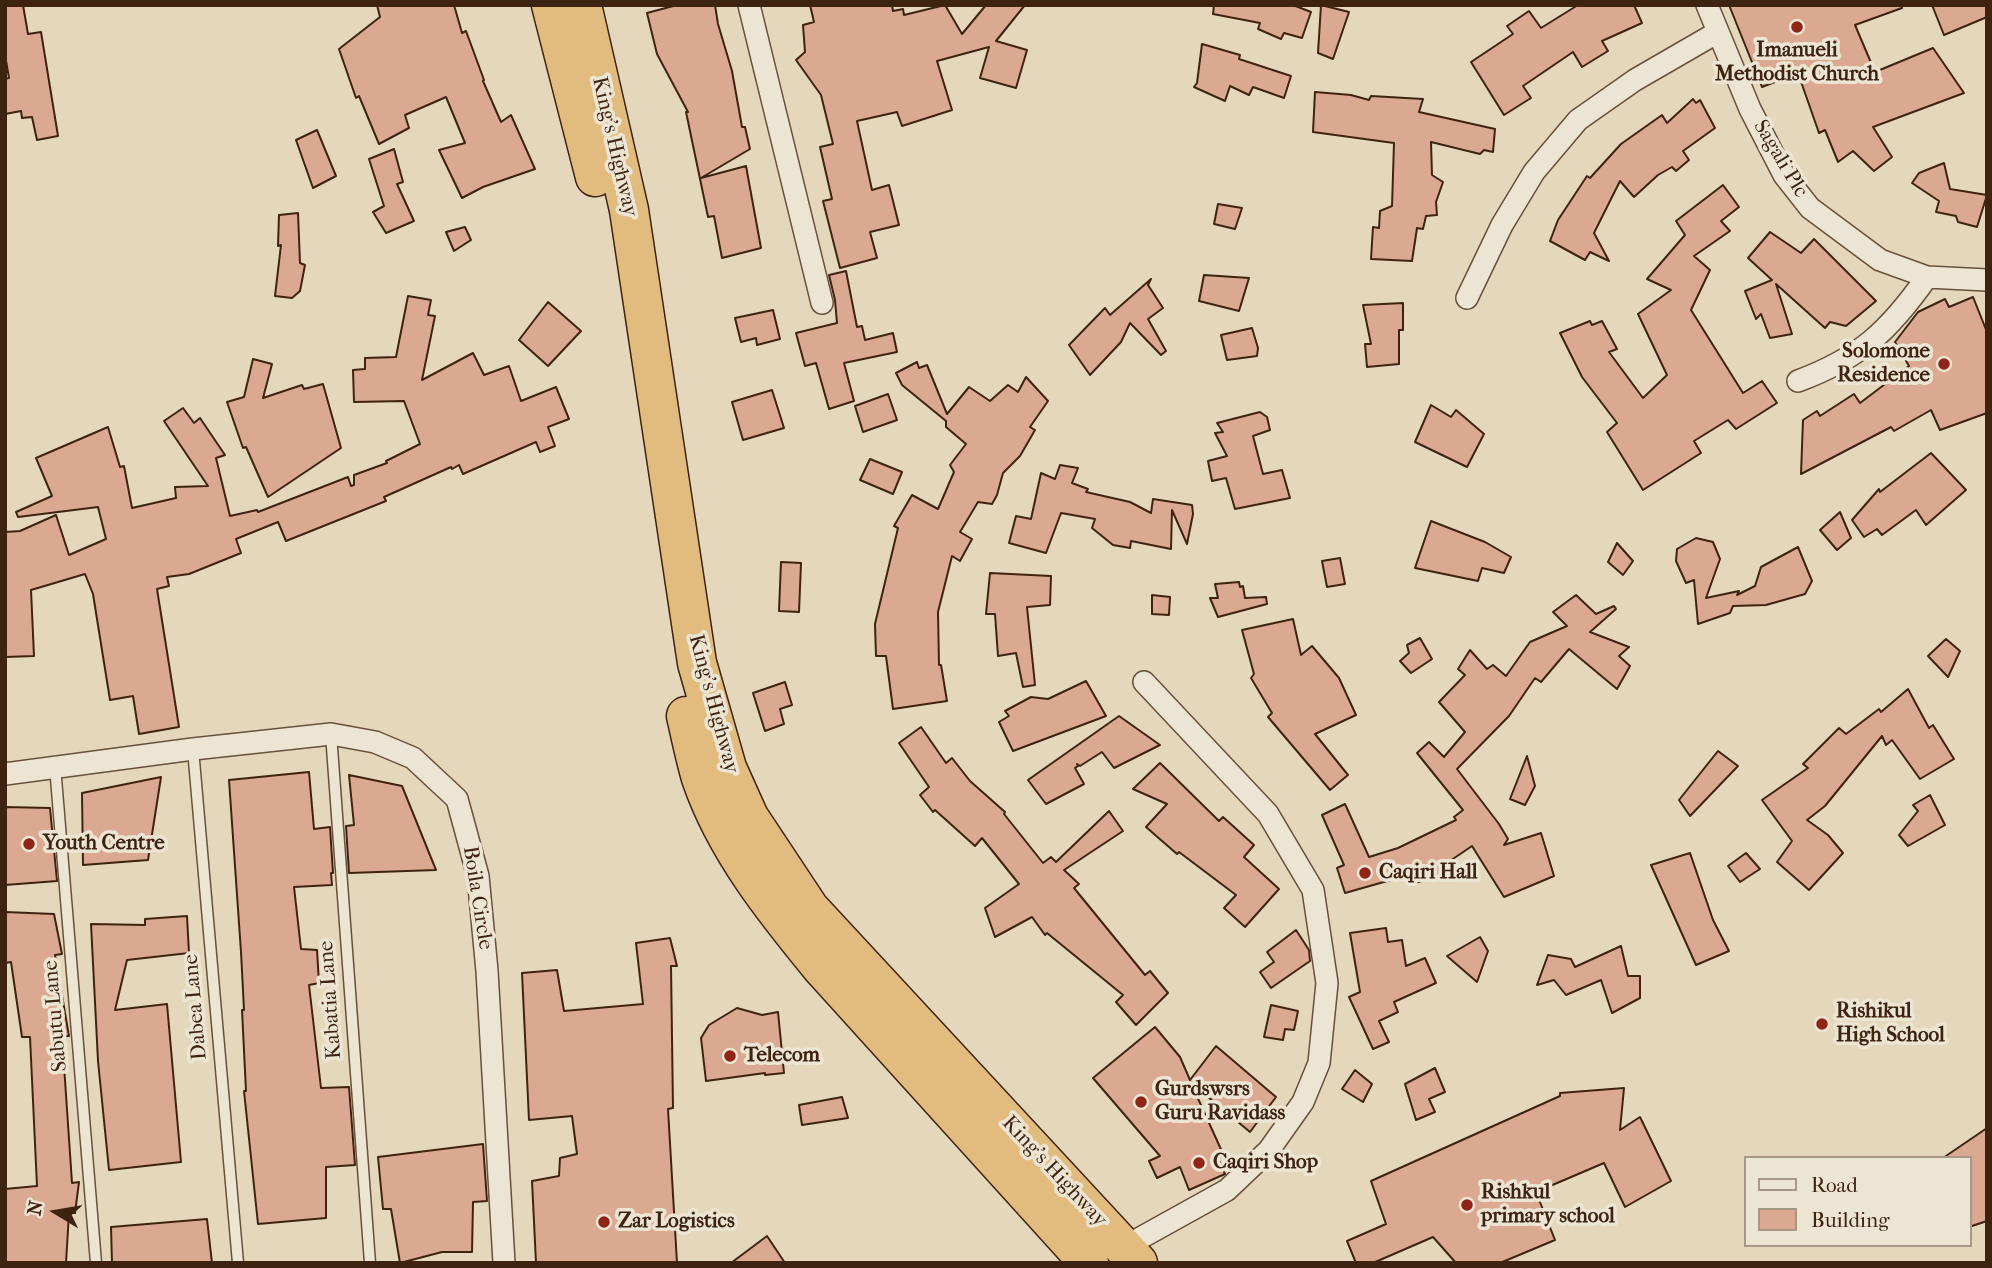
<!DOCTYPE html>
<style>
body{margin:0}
#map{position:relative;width:1992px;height:1268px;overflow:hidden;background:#e4d7bb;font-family:"IM FELL French Canon",serif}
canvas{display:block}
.frame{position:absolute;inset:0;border:7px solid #3f2311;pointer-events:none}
.legend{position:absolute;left:1744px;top:1156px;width:228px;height:91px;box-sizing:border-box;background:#ede5d3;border:2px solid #a79785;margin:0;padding:9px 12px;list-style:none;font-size:21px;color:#3f2311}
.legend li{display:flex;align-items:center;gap:14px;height:35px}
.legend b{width:35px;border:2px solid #a79785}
.north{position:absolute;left:21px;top:1177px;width:70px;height:70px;-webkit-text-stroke:5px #ede5d3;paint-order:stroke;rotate:281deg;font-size:19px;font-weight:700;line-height:28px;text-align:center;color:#3f2311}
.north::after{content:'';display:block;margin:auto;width:24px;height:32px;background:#3f2311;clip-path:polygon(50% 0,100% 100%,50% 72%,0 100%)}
</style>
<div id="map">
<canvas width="1992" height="1268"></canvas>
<div class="frame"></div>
<ul class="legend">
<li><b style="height:9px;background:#ede5d3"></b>Road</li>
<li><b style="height:19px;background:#dba991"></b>Building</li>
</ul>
<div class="north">N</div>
</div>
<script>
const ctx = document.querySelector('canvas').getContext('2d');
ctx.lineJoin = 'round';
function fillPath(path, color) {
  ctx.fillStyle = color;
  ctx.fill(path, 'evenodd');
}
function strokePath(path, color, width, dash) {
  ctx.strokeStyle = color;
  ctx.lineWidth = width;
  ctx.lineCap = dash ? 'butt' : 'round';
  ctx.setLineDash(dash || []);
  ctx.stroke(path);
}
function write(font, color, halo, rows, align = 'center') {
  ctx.font = font + ' "IM FELL French Canon",serif';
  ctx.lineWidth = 7;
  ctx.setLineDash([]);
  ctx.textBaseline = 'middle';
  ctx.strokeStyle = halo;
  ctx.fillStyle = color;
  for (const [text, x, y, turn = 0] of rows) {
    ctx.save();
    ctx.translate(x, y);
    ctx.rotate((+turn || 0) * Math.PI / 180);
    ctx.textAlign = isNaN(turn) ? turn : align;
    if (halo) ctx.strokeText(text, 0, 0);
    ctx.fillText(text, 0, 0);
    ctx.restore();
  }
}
const building = new Path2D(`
 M5,5H23L28,34L41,32L58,136L37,140L32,117L22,118L21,111L5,114V79L9,78L5,55Z
 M377,5H454L462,33L466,31L484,80L483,81L501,122L511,115L535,169L483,187L462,198L439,150L465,143L446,97L405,115L409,128L379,144L359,96L356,98L339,49L380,17Z
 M677,5H715L718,24L732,71L742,127H745L750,149L701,178L746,166L761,248L722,258L714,216L708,217L686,112H688L657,54L647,13Z
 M810,5H892L893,11L903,9L904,15L945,5L962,34L986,5H1025L996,41L1027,50L1016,88L980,78L989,47L937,61L952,110L902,126L897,112L857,121L872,190L889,185L899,225L870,232L877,258L840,268L823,201L832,199L820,147L833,144L821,95L796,60L805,52L803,25L814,22Z
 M1214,5H1293L1311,12L1302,38L1284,33L1281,39L1258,29L1260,23L1213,14Z
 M1321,5L1349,12L1333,59L1318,53Z
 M1578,5H1634L1642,23L1602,41L1608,51L1582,67L1573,52L1523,86L1531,98L1504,115L1471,62L1513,34L1507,26L1529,11L1541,28Z
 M1729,5H1902V8L1855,25L1875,72L1933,48L1964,93L1873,127L1892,157L1874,171L1853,151L1838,162L1825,130L1819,133L1798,73L1762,87Z
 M1932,5H1987V17L1944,35Z
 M1202,44L1240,55L1239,59L1291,76L1284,98L1253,87L1249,95L1230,86L1225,101L1194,87L1197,83Z
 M1315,92L1351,95L1369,100L1371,96L1423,99L1419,112L1495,129L1493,152L1484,150L1480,154L1431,142L1432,175L1443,182L1436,202L1437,215L1426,216L1423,229L1417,228L1412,261L1371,259L1373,227L1379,228L1380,211L1392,206L1394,143L1313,132Z
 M1693,99L1696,103L1700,100L1715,128L1683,151L1689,160L1676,171L1672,167L1658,175L1634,197L1620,181L1594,233L1609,261L1590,252L1585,260L1550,241L1558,220L1587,176L1590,178L1621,144L1662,115L1667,123Z
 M317,130L336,176L313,188L296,140Z
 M394,149L403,182L397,184L414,221L386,233L373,212L384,206L369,159Z
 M1944,163L1950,189L1987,195L1977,227L1958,222L1956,216L1936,212L1939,201L1912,183L1919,173Z
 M1723,185L1739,207L1721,221L1730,231L1694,256L1710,270L1691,310L1743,393L1762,381L1777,403L1736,429L1728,420L1694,441L1701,453L1643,490L1607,432L1617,423L1582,377L1560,333L1590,321L1592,325L1602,321L1617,349L1609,352L1643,398L1667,375L1638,314L1671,290L1647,279L1685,235L1676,221Z
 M1218,204L1242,208L1235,229L1214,224Z
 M298,213L300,263L305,265L300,291L292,298L275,296L281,245L278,246L279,215Z
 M465,227L471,240L454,251L446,232Z
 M1770,232L1801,253L1814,239L1876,301L1846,326L1830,322L1825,328L1776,284L1792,334L1770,338L1761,314L1756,319L1745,291L1772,280L1748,258Z
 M846,271L857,327L862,326L865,340L893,333L897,352L844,363L854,401L829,409L816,363L805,366L796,333L837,323L835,300L829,275Z
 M1204,275L1249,278L1239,311L1199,301Z
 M1151,279L1148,285L1163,308L1148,319L1166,351L1161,355L1130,323L1121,342L1090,375L1069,345L1105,308L1110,315Z
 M408,296L431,300L428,315L435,316L422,380L473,353L484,375L509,366L521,401L556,387L569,419L548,427L555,446L540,452L536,442L463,474L459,465L452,469L451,467L384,497L386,501L286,541L278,522L236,539L241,553L189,574L167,577L169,586L157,589L179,727L139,734L133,696L110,700L93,594L85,574L31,590L34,656L5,657V532L20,531L56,515L69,555L106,539L98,507L18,517L16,512L52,496L36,458L108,427L120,467L124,466L132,508L176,498L175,487L208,486L164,421L183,408L194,423L200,418L225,455L216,458L230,516L257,510L258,512L348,477L351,486L354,485V475L387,463L386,461L420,444L404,401L354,402L353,370L365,369V358L396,357Z
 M1973,297L1987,332V413L1940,430L1931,410L1894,431L1891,427L1801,474L1803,420L1817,411L1820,416L1854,394L1860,403L1909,366L1895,342L1918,312L1945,299L1949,307Z
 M548,302L581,331L548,366L519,340Z
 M1403,303V330H1399V364L1367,367L1365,344H1371L1363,305Z
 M773,310L780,339L757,345L756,338L741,342L735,318Z
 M1252,328L1258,348L1257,356L1227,360L1221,335Z
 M253,359L272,364L263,398L302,385L304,389L323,384L341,448L268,497L246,447L243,448L227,402L244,397Z
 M917,362L919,368L927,365L947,414L969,387L990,401L1008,385L1018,392L1026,377L1048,401L1030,427L1035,430L1020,456L1003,473L997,495L992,504L978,502L960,532L972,539L960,561L952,556L938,612L939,665H941L947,701L893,709L886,656H876L875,624L898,528L894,526L912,495L938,509L954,472L950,465L966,444L946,427V421L902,385L896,373Z
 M772,390L784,428L743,440L732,402Z
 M888,394L897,420L863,432L855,406Z
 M1431,405L1451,417L1456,410L1484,434L1467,467L1415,442Z
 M1260,412L1267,417L1270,430L1253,436L1263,474L1282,470L1290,498L1235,509L1226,478L1212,481L1208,461L1227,456L1215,433L1223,432L1217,423Z
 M1931,453L1966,490L1926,525L1916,510L1882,535L1877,529L1864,537L1852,520L1879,489L1880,492Z
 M870,459L902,472L893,494L860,480Z
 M1060,465L1078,468L1072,483L1088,489L1086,492L1130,502L1151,513L1153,499L1192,505L1193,514L1187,544L1172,510L1171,549L1131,541L1130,548L1113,545L1092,528L1095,519L1061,513L1046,553L1009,543L1016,516L1031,519L1041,473L1055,479Z
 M1840,512L1851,538L1837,550L1820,530Z
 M1431,521L1485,542L1511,557L1504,573L1482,568L1478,581L1415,568Z
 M1696,538L1713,542L1720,559L1706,598L1739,591L1737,595L1755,586L1761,567L1798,547L1812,581L1805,594L1766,605L1733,606L1730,613L1698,624L1694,580L1686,583L1676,561L1677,549Z
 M1617,543L1633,561L1623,575L1608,562Z
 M1340,558L1345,584L1327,587L1322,561Z
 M781,562L801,563L799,612L779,611Z
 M990,573L1051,576L1050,605L1027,607L1035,685L1023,687L1016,653L998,656L995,614H986Z
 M1239,582L1240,587L1243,586L1245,598L1266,597L1267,604L1218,617L1210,598H1218L1215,584Z
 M1152,595L1170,597L1169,615L1152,614Z
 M1576,595L1596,614L1614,606L1616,609L1590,632L1629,647L1619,656L1630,666L1617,689L1569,649L1541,682L1535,678L1509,716L1457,769L1499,824L1508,839L1504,845L1541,833L1554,876L1504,897L1472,846L1444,865L1447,873L1415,883L1412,874L1345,893L1337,868L1344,865L1322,815L1345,804L1369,857L1398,848L1456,820L1454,817L1463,810L1417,753L1429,742L1444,757L1465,732L1439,702L1465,675L1458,669L1470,650L1487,669L1493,665L1506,676L1530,642L1567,626L1553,612Z
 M1293,619L1301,655L1312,646L1339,678L1356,715L1315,734L1348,775L1330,790L1268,717L1272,713L1251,678L1254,674L1242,630Z
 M1420,638L1432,659L1411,673L1400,661L1409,653L1407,645Z
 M1946,639L1960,651L1948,677L1928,656Z
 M1086,681L1106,716L1013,751L999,722L1009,716L1005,711L1031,697L1048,699Z
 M785,682L792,705L780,709L784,724L765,731L753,693Z
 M1908,689L1929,728L1933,725L1954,759L1920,779L1892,740L1886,745L1882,736L1825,806L1807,820L1828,835L1843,853L1809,890L1777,862L1792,841L1762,800L1808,768L1803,764L1839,728L1846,734L1879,709L1881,712Z
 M1119,716L1160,745L1114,768L1102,752L1080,766L1077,764L1078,766L1075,768L1084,784L1046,804L1028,780Z
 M921,727L946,763L952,758L970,781L1005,812L1004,814L1043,863L1051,857L1056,862L1109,811L1123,831L1064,870L1079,884L1074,888L1145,975L1150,971L1168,993L1136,1025L1116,1002L1123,995L1047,933L1045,935L1032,917L995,937L985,908L1019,884L982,838L975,846L935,810L933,812L920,795L929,787L899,743Z
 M1718,751L1738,766L1690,816L1679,800Z
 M1527,756L1535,786L1525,805L1510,799Z
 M1160,763L1219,821L1223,817L1254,845L1244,857L1279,889L1245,927L1224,908L1236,895L1179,852L1177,854L1146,827L1167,804L1133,789Z
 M309,772L314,829L330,827L333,873H331L332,885L294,887L301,949L317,950L319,983L309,985L321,1088L349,1087L355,1165L326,1167V1218L258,1224L244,1091H246L242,1010H244L241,952L229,780Z
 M349,775L402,786L436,870L349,873L346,826L354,825Z
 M161,777L148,860L83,865L82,793Z
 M1930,795L1945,825L1908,846L1899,835L1918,811L1913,805Z
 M5,807L50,808L57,881L5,885Z
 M1690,853L1713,920L1729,951L1696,965L1651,865Z
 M1746,853L1760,869L1740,882L1728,866Z
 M5,912L54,914L62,954L55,955L69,1036H62L72,1183L79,1182L75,1213H69L66,1263H5V1189L37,1186L30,1037H22L11,962L5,963Z
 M187,916L189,953L127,960L115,1010L167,1004L181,1162L109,1170L98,1061L91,924L145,925V919Z
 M1386,928L1388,942L1402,940L1406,966L1425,958L1436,983L1394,1002L1398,1012L1379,1021L1389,1042L1373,1049L1349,997L1360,992L1350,933Z
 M1296,930L1309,950L1310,961L1271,988L1260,972L1274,962L1267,952Z
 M1480,937L1488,951L1477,982L1447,956Z
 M670,938L677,966H671L673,1108L668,1109L677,1263H536L532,1181L559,1176L560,1158L577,1154L572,1116L529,1120L522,973L557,970L564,1011L643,1004L636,943Z
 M1621,946L1628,976H1640V998L1612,1013L1601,980L1566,995L1554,980L1537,985L1548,955L1571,959L1575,967Z
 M1271,1005L1298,1011L1294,1030L1285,1029L1283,1040L1264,1037Z
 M737,1008L762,1015L778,1012L784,1073L765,1075V1073L706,1081L701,1038L709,1025Z
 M1155,1027L1180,1057L1190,1080L1216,1046L1276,1097L1250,1132L1191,1083L1224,1156L1218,1158L1225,1174L1189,1190L1180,1167L1157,1178L1149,1161L1160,1156L1093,1078Z
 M1435,1068L1445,1092L1429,1099L1435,1112L1416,1120L1405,1084Z
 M1355,1070L1372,1084L1363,1102L1342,1089Z
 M1624,1088L1620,1130L1640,1117L1671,1181L1625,1207L1604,1163L1536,1192L1555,1240L1500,1263H1456L1433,1237L1373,1263H1356L1347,1241L1386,1224L1371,1181L1560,1096V1093Z
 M842,1097L848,1118L802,1125L799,1105Z
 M1987,1128V1221L1969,1227V1158H1943Z
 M483,1144L487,1201L473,1202L472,1252H442L400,1263L391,1209H383L378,1157Z
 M207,1219L212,1263H112L111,1227Z
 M767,1236L785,1263H731Z`);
fillPath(building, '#dba991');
strokePath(building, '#3f2311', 2);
const lane = new Path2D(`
 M331,734L370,1263
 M193,749L238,1263
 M55,766L96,1263`);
const street = new Path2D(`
 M749,5L822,303
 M1707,5L1750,109L1784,175L1810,208L1880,260L1927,277L1987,280
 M1467,298L1502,225L1534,172L1578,120L1635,80L1718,32
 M1798,381C1860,358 1889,331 1927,277
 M5,774L193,749L331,734L375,742L413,758L457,799L478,876L487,971L504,1263
 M1117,1251L1227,1190L1269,1150L1303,1102L1319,1063L1327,983L1313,890L1268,814L1144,682`);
const highway = new Path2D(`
 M551,5L595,177
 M582,5L629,210L697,663L727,768L749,817L810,909L1138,1263
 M686,716C691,737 695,758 701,778C725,849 775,911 821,967L1089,1263`);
strokePath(lane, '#68503c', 13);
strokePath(street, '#68503c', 24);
strokePath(highway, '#3f2311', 41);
strokePath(lane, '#ede5d3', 10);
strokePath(street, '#ede5d3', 21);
strokePath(highway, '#e2bc7e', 38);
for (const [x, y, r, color] of [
 [1797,27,7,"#8f2418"],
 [1944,364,7,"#8f2418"],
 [29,844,7,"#8f2418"],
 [1365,873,7,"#8f2418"],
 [1822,1024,7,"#8f2418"],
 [730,1056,7,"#8f2418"],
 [1141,1102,7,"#8f2418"],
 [1199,1163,7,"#8f2418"],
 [1467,1205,7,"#8f2418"],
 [604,1222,7,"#8f2418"]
]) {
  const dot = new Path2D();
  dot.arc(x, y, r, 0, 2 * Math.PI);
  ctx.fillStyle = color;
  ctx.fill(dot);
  strokePath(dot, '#ede5d3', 2.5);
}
write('bold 21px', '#3f2311', '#ede5d3', [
 ["Imanueli",1797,51,"center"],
 ["Methodist Church",1797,75,"center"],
 ["Solomone",1930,352,"right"],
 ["Residence",1930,376,"right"],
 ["Youth Centre",43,844],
 ["Caqiri Hall",1379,873],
 ["Rishikul",1836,1012],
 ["High School",1836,1036],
 ["Telecom",744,1056],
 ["Gurdswsrs",1155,1090],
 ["Guru Ravidass",1155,1114],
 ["Caqiri Shop",1213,1163],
 ["Rishkul",1481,1193],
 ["primary school",1481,1217],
 ["Zar Logistics",618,1222]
], 'left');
write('21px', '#3f2311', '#ede5d3', [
 ["King's Highway",614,147,77],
 ["Sagali Plc",1780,159,59],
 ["King's Highway",713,704,75],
 ["Boila Circle",477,898,81],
 ["Kabatia Lane",331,1000,-94],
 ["Dabea Lane",196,1007,-95],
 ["Sabutu Lane",56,1016,-95],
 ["King's Highway",1054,1172,47]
]);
</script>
